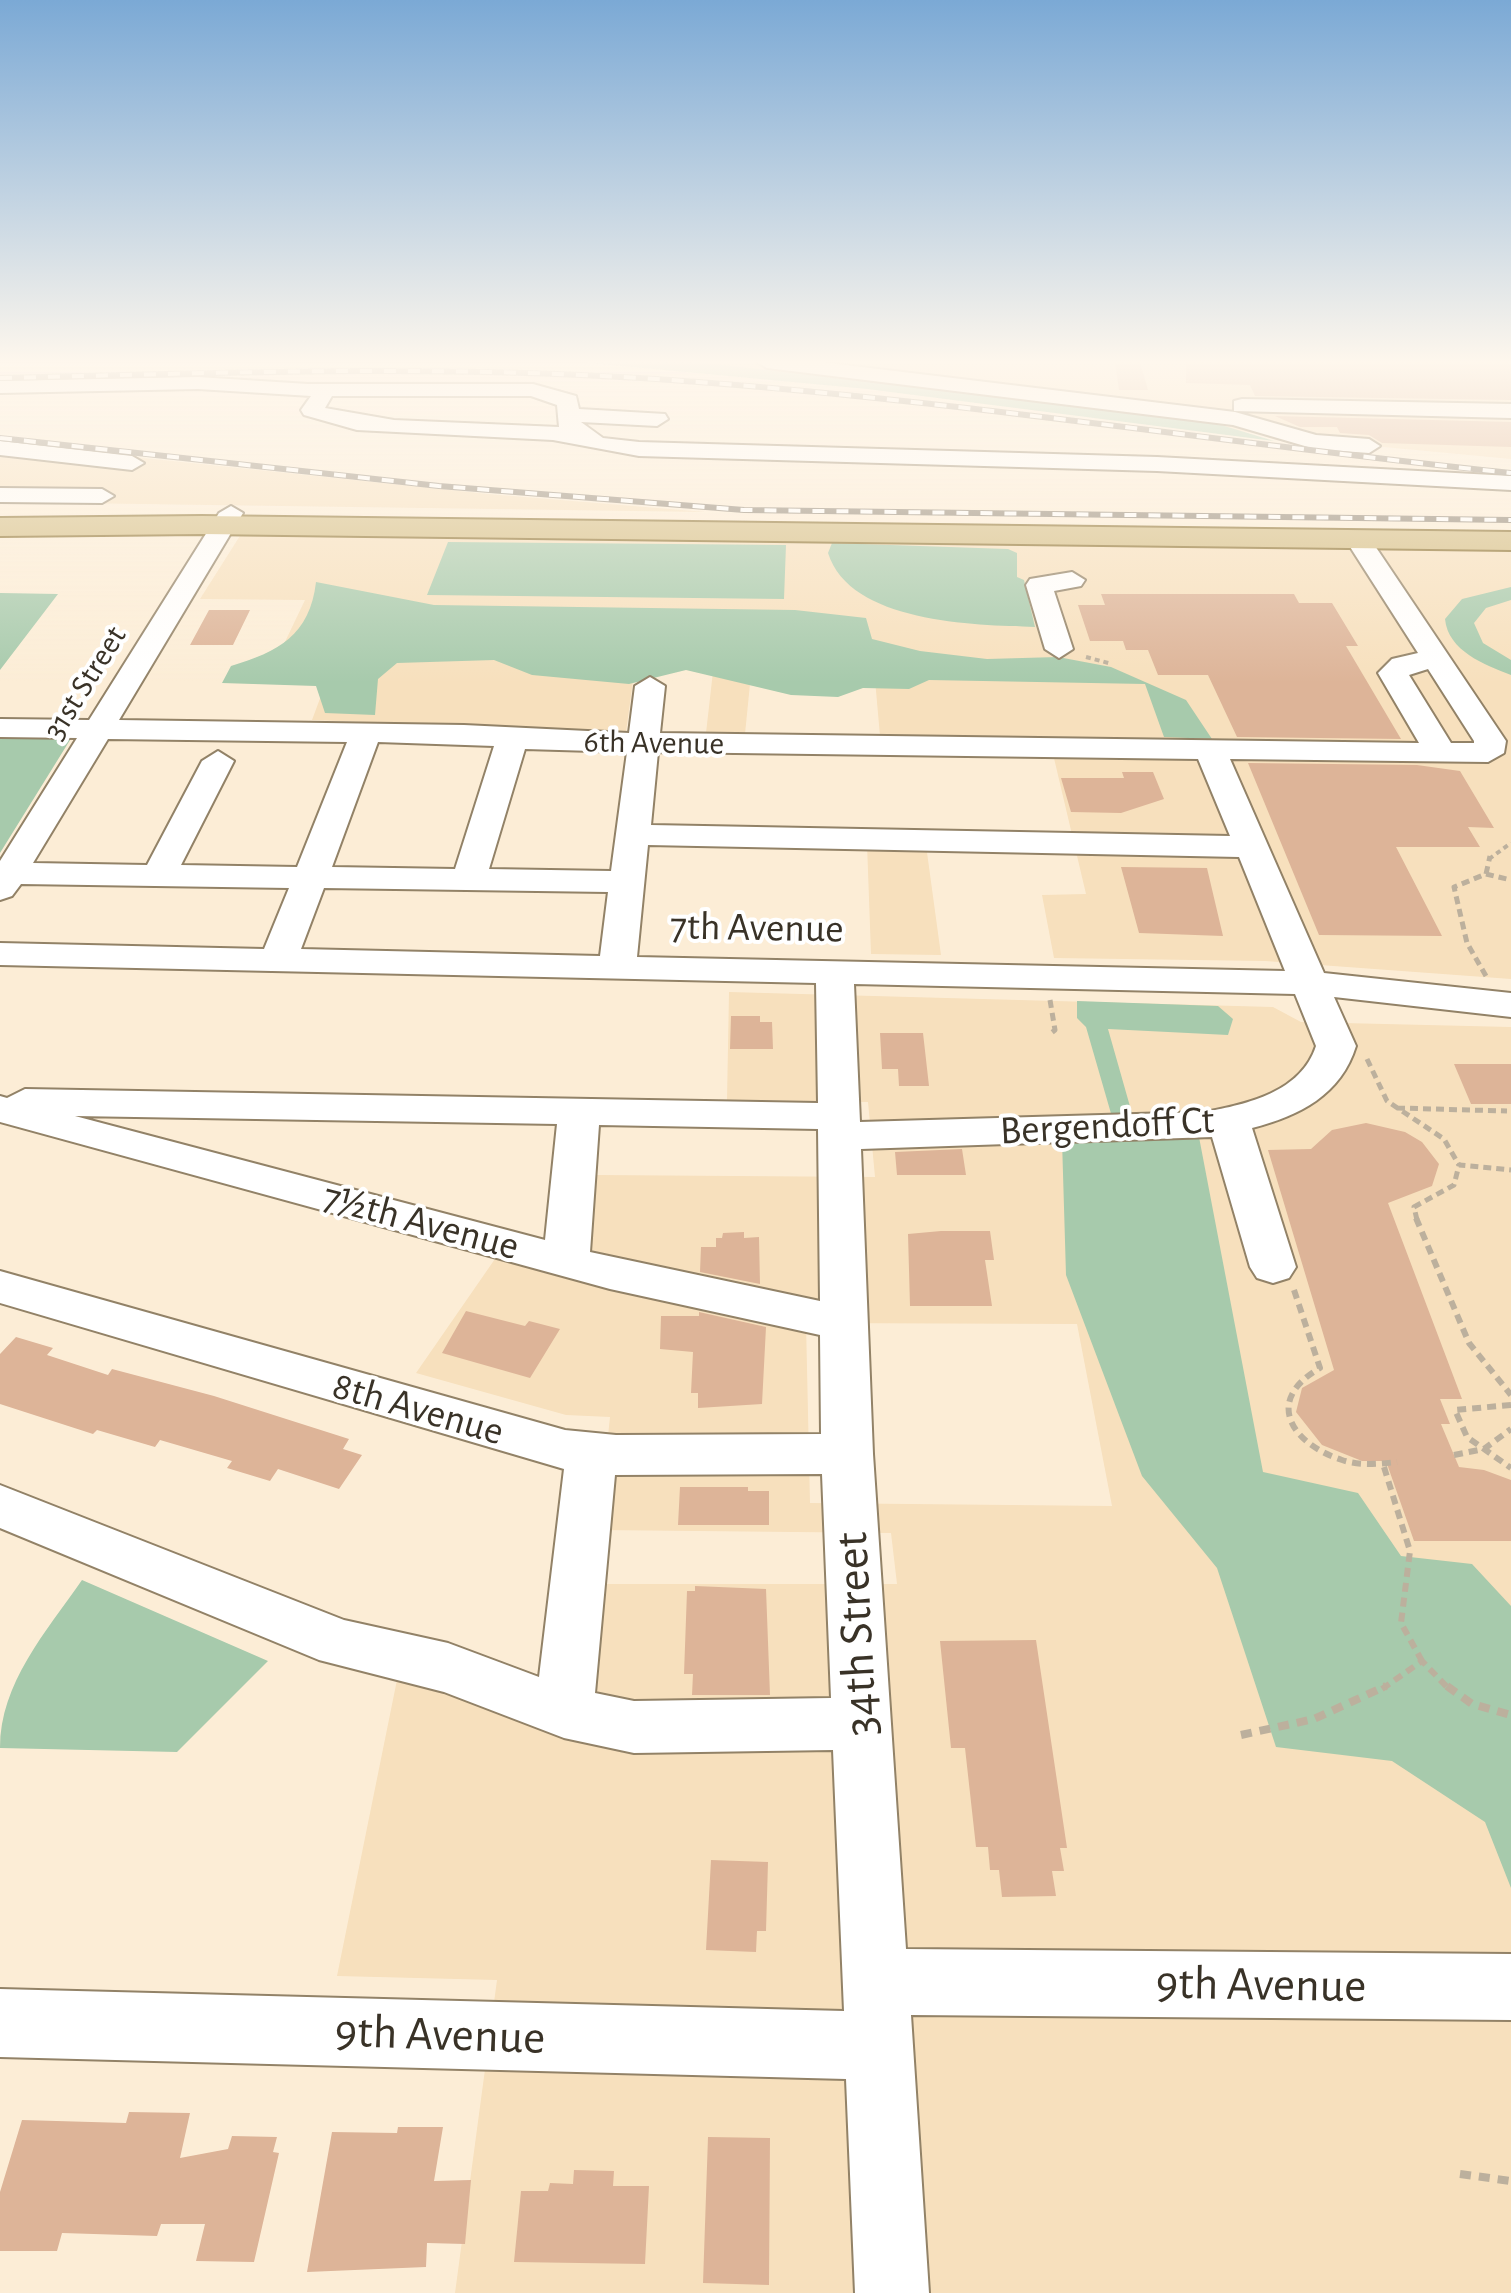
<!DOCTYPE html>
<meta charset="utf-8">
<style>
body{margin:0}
canvas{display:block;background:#fcedd6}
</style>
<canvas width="1511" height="2293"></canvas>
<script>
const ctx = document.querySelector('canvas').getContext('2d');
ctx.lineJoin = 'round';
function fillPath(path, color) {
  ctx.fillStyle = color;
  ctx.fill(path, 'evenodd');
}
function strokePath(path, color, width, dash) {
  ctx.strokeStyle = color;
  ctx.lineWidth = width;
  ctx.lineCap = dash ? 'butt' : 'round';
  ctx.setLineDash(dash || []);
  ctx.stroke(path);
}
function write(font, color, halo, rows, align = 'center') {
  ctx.font = font + ' "Alegreya Sans",sans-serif';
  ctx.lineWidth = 8;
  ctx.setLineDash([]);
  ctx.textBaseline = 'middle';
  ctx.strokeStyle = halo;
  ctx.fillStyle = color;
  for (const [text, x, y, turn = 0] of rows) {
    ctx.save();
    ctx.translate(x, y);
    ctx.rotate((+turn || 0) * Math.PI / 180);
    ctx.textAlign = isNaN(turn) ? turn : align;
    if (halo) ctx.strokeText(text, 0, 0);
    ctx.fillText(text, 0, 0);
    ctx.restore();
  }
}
fillPath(new Path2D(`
 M647,362H1511V459L1299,439L858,380Z
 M0,443L488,494L706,512L0,502Z
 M243,531L1511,547V979L1265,961L1054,958L1042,895L1086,894L1049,737L880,736L873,657L753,654L745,734L706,733L715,654L637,652L626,732L312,720L331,669H272L305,600L200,599Z
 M867,844L926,845L941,955L871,954Z
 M729,992L1273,1007L1301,1022L1511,1027V2293H455L497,1980L337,1976L399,1670L578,1739L593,1584H897L891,1533L598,1530L610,1417L566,1415L416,1373L497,1256L585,1280L597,1175L875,1177L868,1102L727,1100ZM806,1323L1077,1324L1112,1506L810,1503Z`), '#f7e0bd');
fillPath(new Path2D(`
 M579,362H697L1208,421L1274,441L867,389Z
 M448,542L786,545L784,599L427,595Z
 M832,543L1008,549L1017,553V577L1024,580L1035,627C974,625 850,623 828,553Z
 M316,582L434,605L795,610L866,618L872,639L920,651L987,659L1058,657L1111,667L1186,700L1212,739L1164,737L1145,684L929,680L909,689L863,688L838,697L791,695L686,670L629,684L532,675L494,660L397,663L378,679L375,715L325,713L316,686L222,683L231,666C278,652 310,635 316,582Z
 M1511,587V600L1486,608L1474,623L1483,643L1511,660V675C1485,665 1448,651 1445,619L1462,599Z
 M0,593L58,594L0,670Z
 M0,732H75L0,853Z
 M1077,1001L1218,1006L1233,1019L1228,1035L1108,1029L1133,1117H1112L1086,1027L1077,1018Z
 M1199,1137L1263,1472L1358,1493L1401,1556L1472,1564L1511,1606V1888L1485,1822L1392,1761L1276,1747L1217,1568L1142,1476L1066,1275L1062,1140Z
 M82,1580L268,1661L177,1752L0,1748C0,1683 46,1632 82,1580Z`), '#a7caac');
fillPath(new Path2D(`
 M1115,362H1140L1148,390H1119Z
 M1186,362H1511V400L1255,396L1250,385L1186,383Z
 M1275,416L1511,422V447L1382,443L1369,435L1340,433L1337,427H1300Z
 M1101,594H1294L1299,603H1332L1358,646H1346L1401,739L1237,737L1208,675H1158L1148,650H1126L1123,641H1090L1078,605H1105Z
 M209,610H250L233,645H190Z
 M1248,763L1417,765L1460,771L1494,828L1468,827L1480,847H1396L1442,936L1319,935Z
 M1122,772H1153L1164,799L1121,813L1071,812L1061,778H1124Z
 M1121,867L1207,868L1223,936L1139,933Z
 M731,1016H760V1022H772L773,1049H730Z
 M880,1033H923L929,1086H899L898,1069H882Z
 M1454,1064H1511V1104H1471Z
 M1366,1123L1405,1132L1422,1142L1439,1164L1432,1186L1388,1203L1462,1399H1440L1450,1424H1441L1459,1467L1484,1470L1511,1480V1541H1414L1386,1461H1362L1322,1445L1296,1412L1302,1388L1334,1370L1268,1150L1311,1149L1332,1130Z
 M962,1149L966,1175H897L895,1152Z
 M941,1231H990L994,1260H985L992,1306H910L908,1234Z
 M744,1232V1238L759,1237L760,1284L700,1272L701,1247H716V1238H722L723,1233Z
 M466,1311L525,1326L529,1321L560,1329L530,1378L442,1353Z
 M699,1312L766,1327L762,1404L698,1408V1393H691L693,1352L660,1349L661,1316H699Z
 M16,1337L53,1348L47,1355L108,1375L112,1369L214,1396L349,1439L343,1449L362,1455L339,1489L278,1469L270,1481L227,1468L232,1461L160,1440L155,1447L97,1430L93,1434L0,1404V1354Z
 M680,1487H748V1491H769V1525H678Z
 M695,1586L766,1589L770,1695H692L693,1674H684L687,1591H695Z
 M1036,1640L1067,1848H1060L1064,1871H1052L1056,1896L1002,1897L999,1870H990L988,1847H976L965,1748H951L940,1641Z
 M711,1860L768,1862L766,1931H757L756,1952L706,1950Z
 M129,2112L190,2113L180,2158L228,2149L232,2136L277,2137L273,2152L279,2153L254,2262L196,2261L205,2224H161L157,2236L62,2233L57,2251H0V2192L22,2120L126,2123Z
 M398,2127H443L434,2181L471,2180L465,2244L427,2243L426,2267L307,2272L332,2132L397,2133Z
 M708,2137L770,2138L769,2285L703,2283Z
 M574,2170L614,2171L613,2186H649L645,2264L514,2262L521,2191H548L550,2183L573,2184Z`), '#ddb498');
const minor = new Path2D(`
 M757,362H820L1235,412L1316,435L1369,439L1380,446L1369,453L1315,449L1233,425L767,368Z
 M198,377L308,384H533L576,396L579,409L665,414L668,419L657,426L581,422L603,438L639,442L1157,457L1511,476V490L1157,471L639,456L553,440L357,430L304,415L301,410L311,396L198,389L0,393V381ZM332,396H531L557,405L559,427L394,420L325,408Z
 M1242,399L1511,404V418L1234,411V401Z
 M0,441L132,456L144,463L132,470L0,455Z
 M0,488L102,489L114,496L102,503L0,502Z
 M231,506L243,513L119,720L464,725L629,733L635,686L650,677L665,686L660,733L1419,743L1378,673L1392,659L1418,653L1345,539L1349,534H1367L1506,741L1504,753L1488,762L1230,759L1324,973L1511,993V1017L1334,997L1356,1046C1341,1095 1299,1116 1252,1128L1296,1267L1289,1278L1273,1283L1257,1278L1250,1267L1212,1137L861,1149L873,1454L906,1949L1511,1954V2020L911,2015L929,2293H855L846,2079L0,2057V1989L844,2011L833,1750L634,1753L564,1738L444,1692L319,1660L0,1528V1485L344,1620L448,1643L539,1677L564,1469L0,1303V1271L565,1430L616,1435L821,1434L820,1335L610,1289L0,1122V1096L7,1098L25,1089L818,1103L816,983L0,965V943L264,949L289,888L21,884L12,896L0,900V861L77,738L0,737V719L89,720L219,513ZM1428,669L1474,741V743H1451L1409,675ZM108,739L347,742L297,867L181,865L234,761L218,751L202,761L147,865L33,863ZM378,742L494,746L455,869L332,867ZM525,749L627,752L611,871L489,869ZM658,752L1198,759L1230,836L651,825ZM648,845L1239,857L1285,971L637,957ZM324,888L608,892L600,956L301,949ZM854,984L1295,994L1316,1046C1301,1092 1248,1104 1205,1112L860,1122ZM75,1116L557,1124L545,1240ZM599,1125L818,1129L820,1301L590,1252ZM822,1474L831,1698L634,1701L595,1693L615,1475Z
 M1072,572L1085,580L1081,586L1054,591L1073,649L1059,658L1045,649L1026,585L1030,579Z`);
const major = new Path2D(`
 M202,516L1511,532V550L202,534L0,536V518Z`);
strokePath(minor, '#928267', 4);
strokePath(major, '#8a6e2b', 4);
strokePath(new Path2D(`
 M1086,657L1112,664
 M1489,859L1511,843`), '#bcb09d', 4, [5, 4]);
strokePath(new Path2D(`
 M1486,874L1490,856
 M1486,976L1467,943L1454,887L1486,874L1511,880
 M1050,1000L1055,1030L1050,1034
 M1367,1059L1387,1101L1444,1139L1459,1165
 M1397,1108L1507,1111
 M1417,1220L1414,1207L1454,1185L1459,1165L1511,1170`), '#bcb09d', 5, [8, 5]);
strokePath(new Path2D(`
 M1416,1218L1469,1343L1511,1395
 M1294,1290L1320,1368C1264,1400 1290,1443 1342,1460C1360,1466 1378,1464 1397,1462
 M1511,1405L1455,1410L1467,1437L1511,1468
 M1454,1455L1484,1449L1511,1429
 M1384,1467L1410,1551L1401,1623L1422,1661
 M1382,1689L1422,1661L1449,1689`), '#bcb09d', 6, [9, 6]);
strokePath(new Path2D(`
 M1447,1686L1472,1704L1511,1715
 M1241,1735L1314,1719L1386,1686
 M1460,2174L1511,2181`), '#bcb09d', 8, [11, 8]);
fillPath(minor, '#fff');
fillPath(major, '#d3bc81');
const rail = new Path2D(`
 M0,378C213,373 427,365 640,378C931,396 1221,443 1511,473
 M0,438L439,486L744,510L1511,520`);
strokePath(rail, '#8e8373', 6);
strokePath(rail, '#fff', 4, [12]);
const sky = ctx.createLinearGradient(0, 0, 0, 683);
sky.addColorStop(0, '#7ba9d5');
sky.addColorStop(0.53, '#fef7ed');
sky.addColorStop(1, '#fef7ed00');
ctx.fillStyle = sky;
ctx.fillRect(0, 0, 1511, 683);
write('32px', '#393227', '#fff', [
 ["31st Street",85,683,-58],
 ["6th Avenue",654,743,1]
]);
write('40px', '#393227', '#fff', [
 ["7th Avenue",757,928,1],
 ["Bergendoff Ct",1107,1126,-3],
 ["7½th Avenue",421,1222,15],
 ["8th Avenue",418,1409,16]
]);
write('48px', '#393227', '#fff', [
 ["34th Street",857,1634,-93],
 ["9th Avenue",1261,1985,1],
 ["9th Avenue",440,2035,2]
]);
</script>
